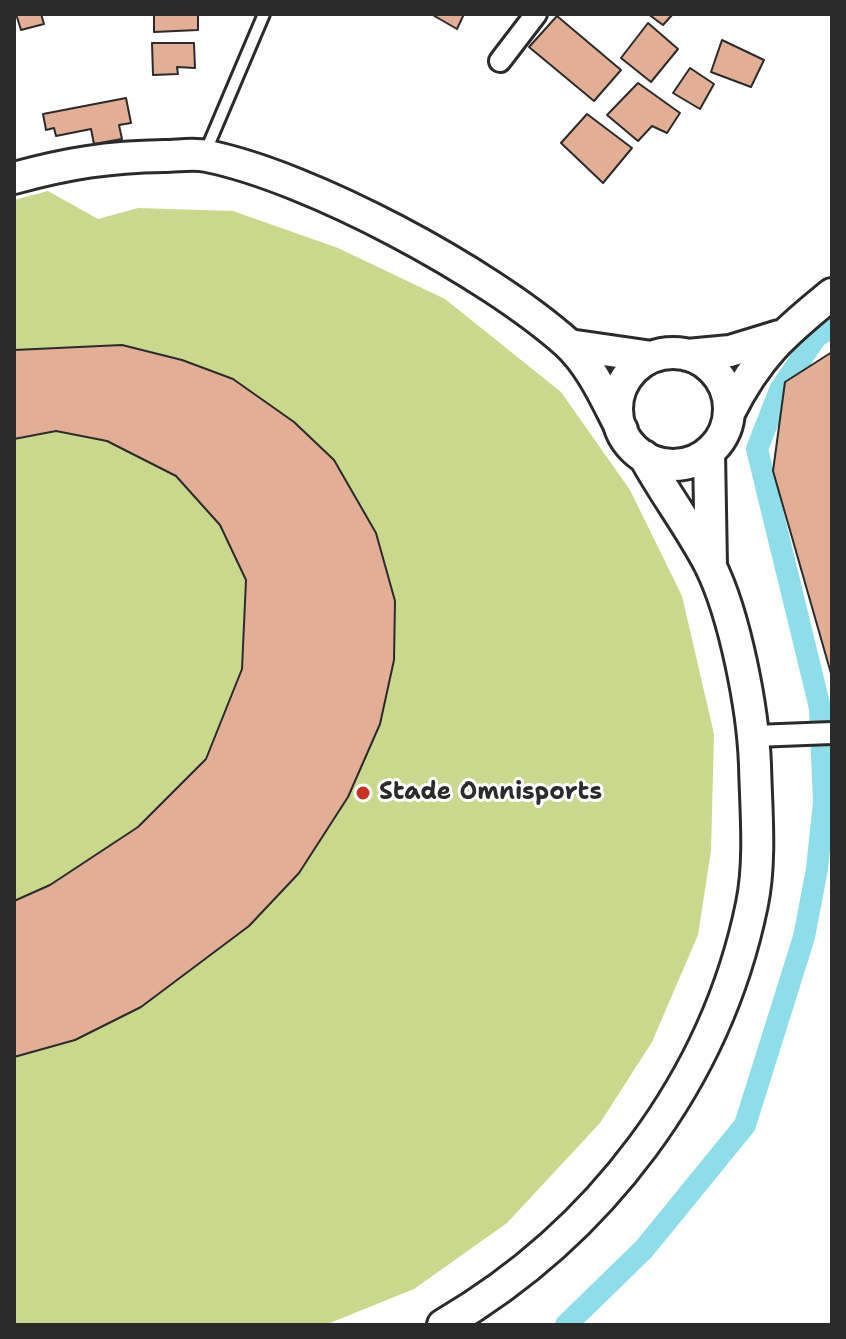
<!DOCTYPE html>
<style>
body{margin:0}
#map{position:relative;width:846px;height:1339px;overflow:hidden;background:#fff;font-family:"Shantell Sans",sans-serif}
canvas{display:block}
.frame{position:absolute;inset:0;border:16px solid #2b2b2b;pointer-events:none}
</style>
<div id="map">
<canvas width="846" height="1339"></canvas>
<div class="frame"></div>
</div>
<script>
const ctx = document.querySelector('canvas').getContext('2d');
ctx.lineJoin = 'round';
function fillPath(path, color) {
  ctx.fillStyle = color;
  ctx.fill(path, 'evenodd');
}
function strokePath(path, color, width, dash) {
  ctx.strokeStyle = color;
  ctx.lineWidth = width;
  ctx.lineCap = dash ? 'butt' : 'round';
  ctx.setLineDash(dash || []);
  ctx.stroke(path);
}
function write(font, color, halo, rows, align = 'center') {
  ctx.font = font + ' "Shantell Sans",sans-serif';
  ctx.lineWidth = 6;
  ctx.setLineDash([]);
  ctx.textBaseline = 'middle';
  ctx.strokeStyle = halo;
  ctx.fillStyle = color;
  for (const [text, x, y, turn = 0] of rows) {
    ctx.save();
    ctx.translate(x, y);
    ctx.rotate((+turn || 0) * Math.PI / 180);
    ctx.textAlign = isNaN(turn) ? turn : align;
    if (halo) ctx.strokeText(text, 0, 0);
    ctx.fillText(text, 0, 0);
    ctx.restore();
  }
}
fillPath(new Path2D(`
 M48,191L98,219L138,208L233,211L338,248L445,299L561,392L630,490L682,596L714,734L711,851L698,935L652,1042L600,1123L507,1223L414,1289L325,1325H14V200Z`), '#c9d88c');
strokePath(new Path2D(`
 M566,1325L644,1249L745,1125L804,937L817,869L824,802L820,708L757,449L780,390L816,337L832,327`), '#8edee9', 22);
const building = new Path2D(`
 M16,14H41L44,24L21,30Z
 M154,14H198V30L154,32Z
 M431,14H464L457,29Z
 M648,14H673L663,25Z
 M557,16L621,70L594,101L529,47Z
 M648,23L678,49L651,82L621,58Z
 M722,40L764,60L751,87L711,72Z
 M152,43H194L195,68L177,67L178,74L153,75Z
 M690,68L714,84L700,109L673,93Z
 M638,83L680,113L667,133L652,126L638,141L607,115Z
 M126,98L131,123L119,125L122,139L94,144L91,129L56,136L54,128L46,130L43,114Z
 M587,114L632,148L603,183L561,143Z
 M122,345L182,360L233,379L294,422L334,460L376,533L395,601L394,660L380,724L348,797L299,873L249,926L141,1007L75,1040L14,1057V901L50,885L138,827L206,759L242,669L246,580L220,525L176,476L107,441L56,431L14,439V350Z
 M832,352V677L773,471L785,382Z`);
fillPath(building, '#e2ae95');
strokePath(building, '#2b2b2b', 2);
const lane = new Path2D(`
 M205,153L264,14`);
const street = new Path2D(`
 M500,61L536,14
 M755,736L832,733`);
const secondary = new Path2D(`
 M14,178C69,163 108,157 164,156C178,156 193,153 207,156C311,177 487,272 567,343C592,366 606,400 622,430
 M569,345L652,357
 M617 409a56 56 0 1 1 112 0a56 56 0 1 1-112 0Z
 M687,355L730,351L779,336
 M729,413C757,356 784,333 832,294
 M709,453L711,566
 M443,1325C599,1234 716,1081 752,904C761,860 756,809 755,765C753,709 735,615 710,565C691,528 664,493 644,456`);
strokePath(lane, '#2b2b2b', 16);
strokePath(street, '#2b2b2b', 26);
strokePath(secondary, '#2b2b2b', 36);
strokePath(lane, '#fff', 10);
strokePath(street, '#fff', 20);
strokePath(secondary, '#fff', 30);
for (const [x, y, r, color] of [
 [363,793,8,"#c8321e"]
]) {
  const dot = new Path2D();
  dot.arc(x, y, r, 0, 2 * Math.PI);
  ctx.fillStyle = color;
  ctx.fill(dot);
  strokePath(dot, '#fff', 3);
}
write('bold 24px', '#2b2b2b', '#fff', [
 ["Stade Omnisports",379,793]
], 'left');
</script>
